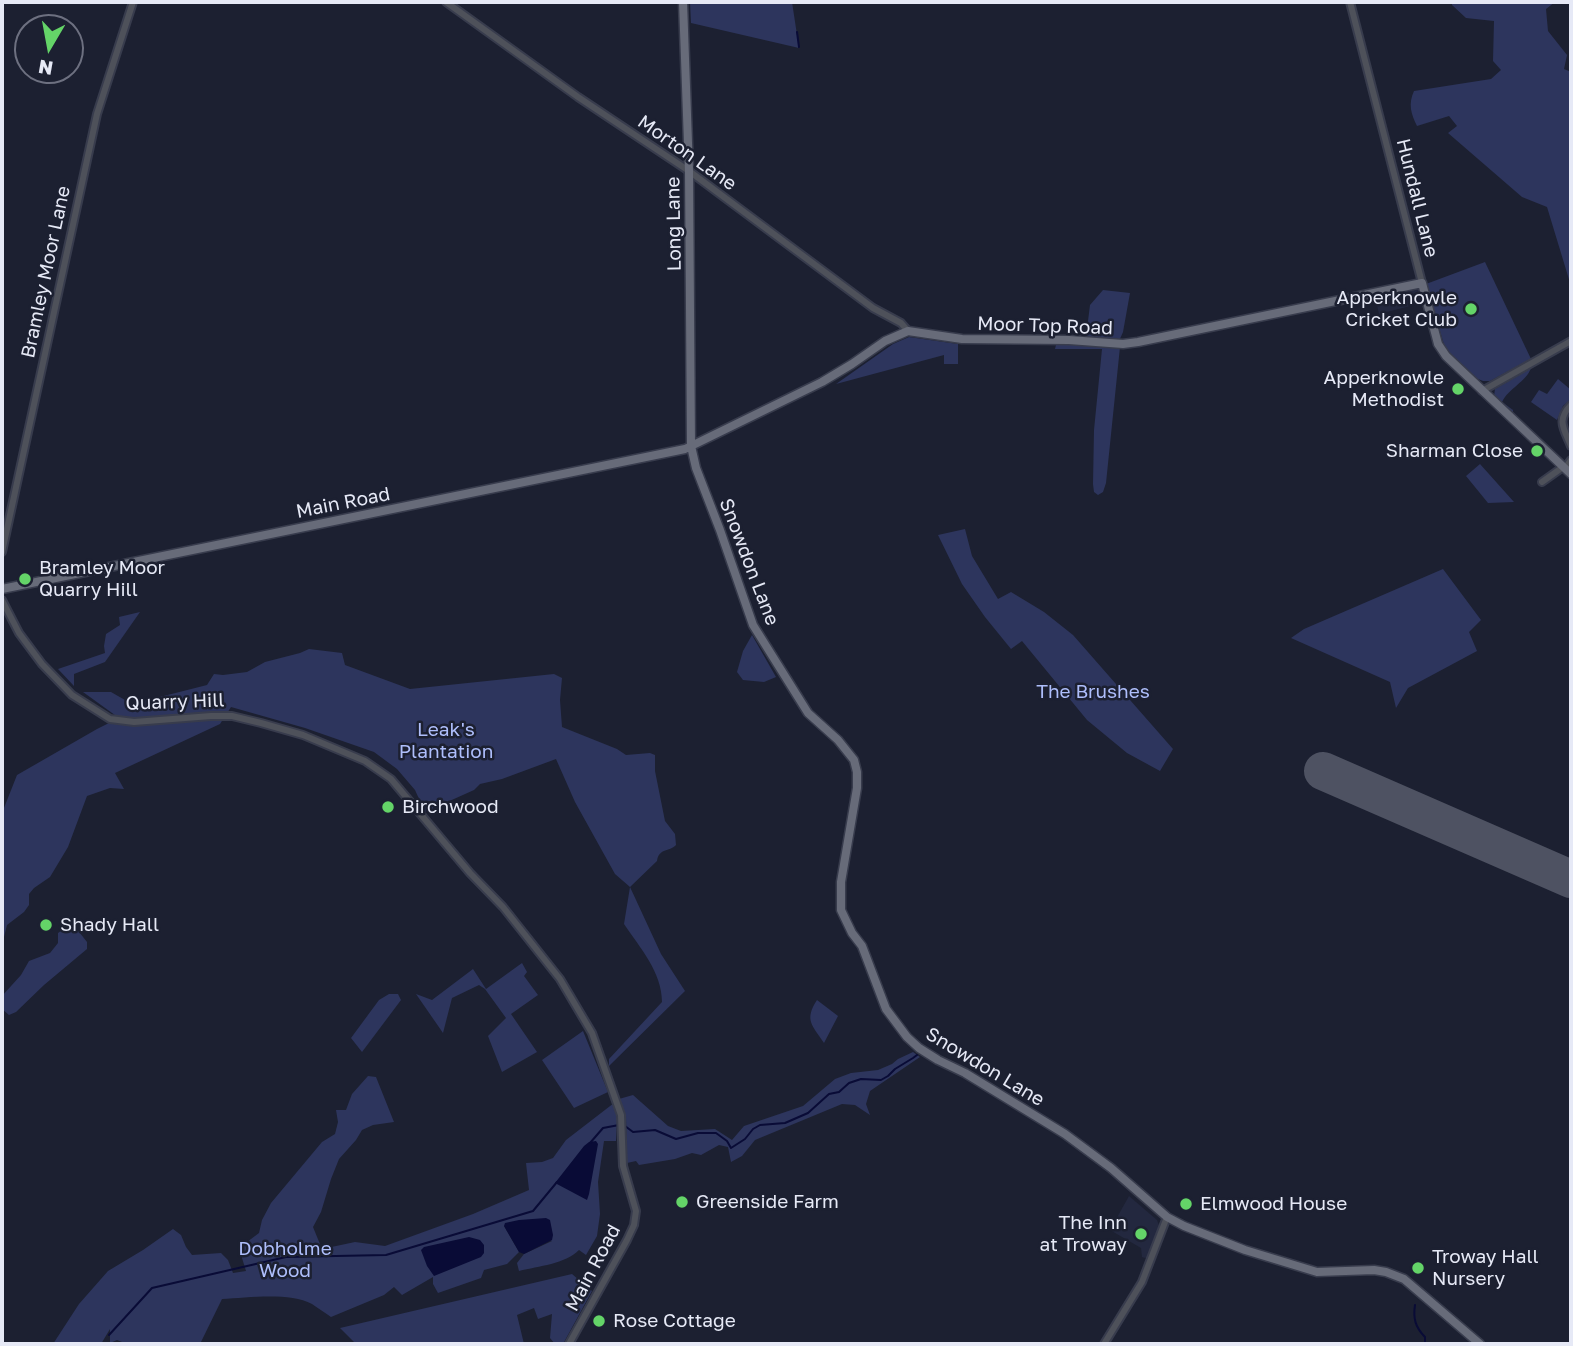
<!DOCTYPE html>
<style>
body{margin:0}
#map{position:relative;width:1573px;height:1346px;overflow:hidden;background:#1c2031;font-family:"Golos Text",sans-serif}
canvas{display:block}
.frame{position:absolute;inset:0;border:4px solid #e6e9f6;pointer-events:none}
.north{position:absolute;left:14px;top:14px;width:70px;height:70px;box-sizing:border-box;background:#1c2031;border:2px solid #6d7080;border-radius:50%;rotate:190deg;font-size:19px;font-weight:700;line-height:28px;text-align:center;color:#e6e9f6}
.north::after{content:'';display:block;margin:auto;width:24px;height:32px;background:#64d468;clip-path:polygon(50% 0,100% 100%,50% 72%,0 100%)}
</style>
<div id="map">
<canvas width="1573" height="1346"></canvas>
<div class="frame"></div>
<div class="north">N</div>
</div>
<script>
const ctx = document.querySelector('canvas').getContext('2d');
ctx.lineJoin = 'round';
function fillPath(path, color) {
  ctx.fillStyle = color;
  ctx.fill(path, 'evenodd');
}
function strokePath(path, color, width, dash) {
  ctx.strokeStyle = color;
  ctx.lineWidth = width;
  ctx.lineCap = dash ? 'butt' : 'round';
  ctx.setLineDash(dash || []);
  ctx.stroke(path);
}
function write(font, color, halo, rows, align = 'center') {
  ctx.font = font + ' "Golos Text",sans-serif';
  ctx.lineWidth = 5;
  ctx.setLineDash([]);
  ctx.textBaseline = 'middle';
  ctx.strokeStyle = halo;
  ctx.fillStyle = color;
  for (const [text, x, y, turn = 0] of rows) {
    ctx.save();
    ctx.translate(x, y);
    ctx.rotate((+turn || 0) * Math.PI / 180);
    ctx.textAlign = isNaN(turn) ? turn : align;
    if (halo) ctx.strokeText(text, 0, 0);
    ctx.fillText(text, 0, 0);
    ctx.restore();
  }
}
fillPath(new Path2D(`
 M1418,287L1422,303L1379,314L1375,296Z
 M1129,1196L1157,1220L1160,1228L1149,1259L1142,1257L1141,1248L1110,1230Z`), '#23283f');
fillPath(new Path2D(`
 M690,2H792L799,48L691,23Z
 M1452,2H1555L1546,9L1548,31L1567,55L1564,69L1571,72V286L1547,207L1522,197L1448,133L1457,126L1449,116L1417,126C1411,114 1408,104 1414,91L1491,79L1501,70L1493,61L1494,21L1466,18L1452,5Z
 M1485,262L1531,359L1490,381H1483L1473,377L1445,348L1426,284Z
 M1103,290L1130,293L1123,332L1116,348L1120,347L1106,483L1103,492L1098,495L1094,492L1093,484L1094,430L1102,349H1055L1056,345H1085L1090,305Z
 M909,337L958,344V364H944V355L836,384L893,344Z
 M1531,368C1526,382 1509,388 1502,402L1513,410V414L1494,396L1495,389Z
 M1558,379L1571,390V399L1563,406L1557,420L1531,402L1539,390L1547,394Z
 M1480,464L1514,502L1488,503L1466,476Z
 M965,529L972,556L998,599L1011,592L1044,612L1073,635L1173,749L1160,771L1127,753L1087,720L1022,641L1011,649L985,617L962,584L938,535Z
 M1443,569L1481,620L1469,632L1477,651L1408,688L1396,708L1390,682L1291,638L1304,629Z
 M140,612L105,662L74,674V686L58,669L105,653L104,646L106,634L120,625L119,617Z
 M752,635L776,677L764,682L743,680L737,672L743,651Z
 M309,649L342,653L345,665L410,689L554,674L562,678L560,700L562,727L617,749L626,755L650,753L655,755V771L665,821L675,834L676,845C669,852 659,848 657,861L630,887L661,954L685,991L609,1066V1059L662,1002C662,972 640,948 624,924L630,887L615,874L575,802L556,759L502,779L480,784L474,790L425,812L415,790L397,769L374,752L305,728L231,707L220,724L115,773L124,789L110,788L87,796L68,847L50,877L34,888L29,894V905L24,912L7,925L2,945V813L17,775L97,729L119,718L83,692H111L132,704L207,685L214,674L223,675L247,672L265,662L300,653Z
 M72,923L87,942V949L44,985L16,1012L9,1015L2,1009V996L21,975L29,961L50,953L58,943V933Z
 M522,963L527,972L524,976L538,995L511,1014L537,1052L502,1072L488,1036L506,1018L485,989L479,985L452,998L443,1033L416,994L432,1000L473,969L486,989Z
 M389,994H398L401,1000L362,1052L351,1038L379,1000Z
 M817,1000L838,1016L824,1043C812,1025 804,1020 817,1000Z
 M583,1031L608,1092L574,1108L542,1060Z
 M913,1052L920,1057L870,1091L866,1104L870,1115L855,1105L842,1104L755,1140L742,1156L731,1162L728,1147L719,1145L701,1155L692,1153L675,1159L639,1165L636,1161L627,1163L626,1119L619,1099L633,1095L668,1126L681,1131L715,1129L732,1140L744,1126L803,1106L835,1079L851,1073L878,1070L892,1064L898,1059Z
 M368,1076L376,1077L394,1122L373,1125L362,1130L356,1140L339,1159L331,1179L321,1212L313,1227L322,1249L355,1242L385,1246L473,1214L529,1190L526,1163L542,1162L553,1158L566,1140L614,1103L617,1119L616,1141H604L598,1182L600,1214L597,1236L586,1255L579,1250C565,1264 539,1266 519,1271L517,1263L524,1254L552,1241L504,1226L519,1252L507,1264L484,1270L481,1278L438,1293L433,1284V1277L402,1295L394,1287L384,1295L331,1317C325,1313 318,1308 312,1304C289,1292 248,1298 222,1299L200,1344H127L117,1340L110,1343V1329L101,1344H53L79,1304L108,1271L143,1250L173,1229L181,1235L186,1247L192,1255L221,1253L228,1260L233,1273L246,1271L242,1258L243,1245L259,1233L262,1220L271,1203L322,1142L335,1134L338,1122L336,1110H346L352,1094Z
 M572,1274L592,1291L563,1344H555L550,1338L552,1314L538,1319L534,1308L517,1315L524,1344H356L340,1328Z`), '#2d355d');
fillPath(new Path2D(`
 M596,1141L598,1144L589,1194L587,1200L555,1183L584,1146L589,1142Z
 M546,1218L550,1220L553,1235L552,1240L524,1254L519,1252L504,1226L505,1223L519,1220Z
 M469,1237L480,1240L484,1245V1253L481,1257L434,1276L427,1266L421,1250L424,1247Z`), '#090b36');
strokePath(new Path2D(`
 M797,32L799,47
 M625,1126L633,1132L655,1130L676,1139L698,1133H716L727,1141L731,1148L745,1139L753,1129L760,1125L785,1123L808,1113L829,1094L839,1092L849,1083L861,1079L881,1080L888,1076L895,1069L913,1058L917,1055
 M590,1143L603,1128L619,1125
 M1415,1305C1413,1318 1415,1327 1425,1337V1344
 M109,1335L152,1288L286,1257L386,1255L533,1211L557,1182`), '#090b36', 2);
strokePath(new Path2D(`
 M1323,771L1571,879`), '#4e5262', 38);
const street = new Path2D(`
 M446,2L578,97L689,171L873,308L901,323L908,331
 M1350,2L1422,283
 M1482,391L1571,341
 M1571,405C1556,420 1564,429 1571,446
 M1565,468L1571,460
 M1542,482L1563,467
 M2,552L97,114L133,2
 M2,600L19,633L42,664L72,695L110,719L134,722L211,716H232L261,723L303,735L365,761L391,779L470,873L503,907L560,979L592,1033L621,1115L623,1166L636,1211L634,1225L627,1240L569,1344
 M1104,1344L1142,1282L1167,1217`);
const secondary = new Path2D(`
 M683,2L689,171L691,446L696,468L720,530L753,625L808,713L838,740L854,760L857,772V788L841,882V910L852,933L862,946L886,1009L907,1037L919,1048L938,1060L965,1073L1065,1134L1111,1168L1167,1217L1184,1226L1245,1250L1317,1272L1374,1270L1386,1272L1404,1279L1480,1344
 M2,589L685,449L822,382L852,364L885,341L908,331L962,339L1069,340L1123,344L1138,342L1422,283L1438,344L1446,356L1571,474`);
strokePath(street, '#383c4d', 10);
strokePath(secondary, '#383c4d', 11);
strokePath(street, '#4e515a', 6);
strokePath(secondary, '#676b79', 8);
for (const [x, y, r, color] of [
 [1471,309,7,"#64d468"],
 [1458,389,7,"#64d468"],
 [1537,451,7,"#64d468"],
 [25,579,7,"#64d468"],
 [388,807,7,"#64d468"],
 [46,925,7,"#64d468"],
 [682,1202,7,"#64d468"],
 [1186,1204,7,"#64d468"],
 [1141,1234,7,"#64d468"],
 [1418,1268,7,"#64d468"],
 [599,1321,7,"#64d468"]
]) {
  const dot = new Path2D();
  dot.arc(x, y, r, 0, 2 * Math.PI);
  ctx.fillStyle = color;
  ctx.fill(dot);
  strokePath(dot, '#1c2031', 2.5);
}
write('19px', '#e6e9f6', '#1c2031', [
 ["Morton Lane",687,153,35],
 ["Hundall Lane",1417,198,76],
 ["Long Lane",674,224,-91],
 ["Bramley Moor Lane",46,272,-78],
 ["Moor Top Road",1045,326,2],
 ["Main Road",343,503,-11],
 ["Snowdon Lane",749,562,69],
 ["Quarry Hill",175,702,-2],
 ["Snowdon Lane",985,1067,31],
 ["Main Road",593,1268,-62]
]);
write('19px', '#e6e9f6', '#1c2031', [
 ["Apperknowle",1457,298,"right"],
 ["Cricket Club",1457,320,"right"],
 ["Apperknowle",1444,378,"right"],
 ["Methodist",1444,400,"right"],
 ["Sharman Close",1523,451,"right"],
 ["Bramley Moor",39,568],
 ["Quarry Hill",39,590],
 ["Birchwood",402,807],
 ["Shady Hall",60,925],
 ["Greenside Farm",696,1202],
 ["Elmwood House",1200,1204],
 ["The Inn",1127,1223,"right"],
 ["at Troway",1127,1245,"right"],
 ["Troway Hall",1432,1257],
 ["Nursery",1432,1279],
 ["Rose Cottage",613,1321]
], 'left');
write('19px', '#aebefb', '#1c2031', [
 ["The Brushes",1093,692],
 ["Leak's",446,730],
 ["Plantation",446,752],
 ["Dobholme",285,1249],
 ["Wood",285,1271]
]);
</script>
